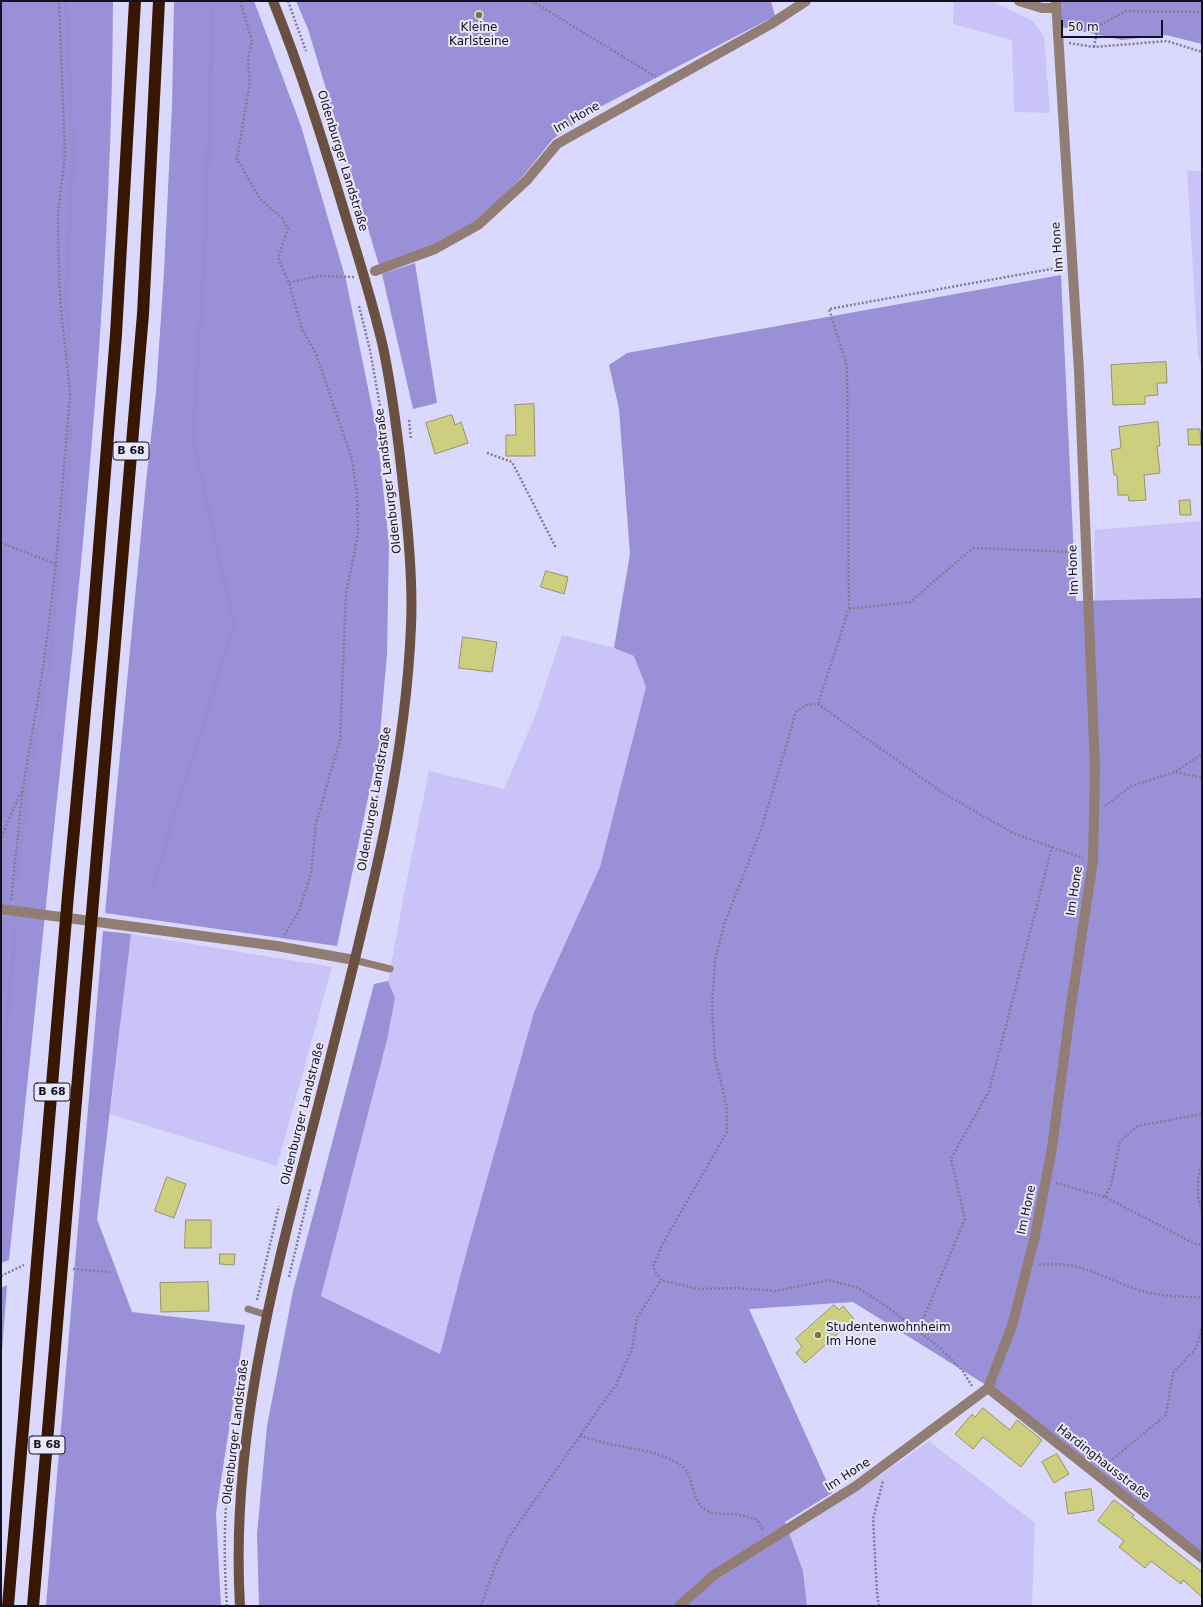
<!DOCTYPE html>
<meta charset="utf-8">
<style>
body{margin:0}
#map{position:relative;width:1203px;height:1607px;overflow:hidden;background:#dbd8fd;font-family:"DejaVu Sans",sans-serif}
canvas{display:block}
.frame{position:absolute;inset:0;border:2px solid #131020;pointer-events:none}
.scale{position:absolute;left:1061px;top:20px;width:102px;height:18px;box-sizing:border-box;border:2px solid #131020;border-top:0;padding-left:5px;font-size:12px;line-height:14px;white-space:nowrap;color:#131020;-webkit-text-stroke:3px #e9e7fa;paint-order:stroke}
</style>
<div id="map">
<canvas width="1203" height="1607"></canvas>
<div class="frame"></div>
<div class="scale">50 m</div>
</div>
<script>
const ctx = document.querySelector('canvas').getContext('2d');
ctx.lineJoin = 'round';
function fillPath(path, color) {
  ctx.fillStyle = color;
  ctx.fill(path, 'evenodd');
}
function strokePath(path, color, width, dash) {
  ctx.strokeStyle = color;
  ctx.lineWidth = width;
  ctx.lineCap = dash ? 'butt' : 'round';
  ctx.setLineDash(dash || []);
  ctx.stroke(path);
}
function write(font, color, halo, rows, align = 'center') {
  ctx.font = font + ' "DejaVu Sans",sans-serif';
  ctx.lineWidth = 4;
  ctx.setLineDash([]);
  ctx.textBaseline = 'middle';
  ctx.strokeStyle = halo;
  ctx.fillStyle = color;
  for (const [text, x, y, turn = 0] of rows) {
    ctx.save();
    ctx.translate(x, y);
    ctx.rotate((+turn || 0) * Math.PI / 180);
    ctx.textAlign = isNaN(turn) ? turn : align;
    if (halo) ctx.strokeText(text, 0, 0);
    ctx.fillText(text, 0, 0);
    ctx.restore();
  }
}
fillPath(new Path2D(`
 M954,1H991L1033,21L1044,36L1050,113L1014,112L1012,40L953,24Z
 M1187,171H1202V370L1198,355Z
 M1202,521V598L1095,601L1094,530Z
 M562,635L614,648L634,656L646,687L600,867L534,1012L467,1250L440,1354L321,1296L387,1040L395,998L388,981L407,879L429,771L504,789L536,714Z
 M131,934L332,967L277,1166L110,1114Z
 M929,1441L1035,1523L1032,1606H807L803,1571L789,1534L875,1479Z`), '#c9c3f8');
fillPath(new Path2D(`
 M1,1H113C112,249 89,496 63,742C45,914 27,1087 9,1260L1,1263Z
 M174,1H254L301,126L346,280L377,432L389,544L387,654L379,745L337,946L105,913L146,482L156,392L164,272L172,106Z
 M296,1H771L775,16L598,108L553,139L523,176L476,223L435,246L379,265L308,29Z
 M1061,1H1202V44L1166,35L1122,40L1062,27Z
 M415,263L437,403L413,409L382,274Z
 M1061,275L1076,601L1202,598V1558L986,1385L853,1302L749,1309L832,1493L785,1522L803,1571L807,1606H259L257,1535L267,1426L293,1291L374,984L388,981L395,998L387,1040L321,1296L440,1354L467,1250L534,1012L600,867L646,687L634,656L614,648L630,554L619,409L609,365L627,353Z
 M103,931L131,934L97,1219L132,1312L245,1325L216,1513L221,1606H46Z
 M7,1285L1,1365V1288Z`), '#9a90d8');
strokePath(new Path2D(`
 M17,881L28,784L49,663L69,466L71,397L66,298L73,156L66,1
 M151,890L234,626L193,439L205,247L213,1
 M1,1083L16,926`), '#968dd4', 4);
const building = new Path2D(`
 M1166,362L1167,383H1157L1158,395L1145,396V404L1113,405L1111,365Z
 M534,404L535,456H506V435H516L515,405Z
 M452,415L455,425L461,422L468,443L435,454L426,423Z
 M1158,422L1160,446H1157L1160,473L1144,475L1146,500L1129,501L1128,495H1118L1117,475H1114L1111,450L1121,448L1119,427Z
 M1188,429H1200L1201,445H1189Z
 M1190,500L1191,515H1180L1179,501Z
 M546,571L568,577L564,594L541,587Z
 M463,637L497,642L492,672L459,668Z
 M167,1177L186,1184L174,1218L155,1211Z
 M186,1220H211V1248H185Z
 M220,1254H235L234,1265L220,1264Z
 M208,1282L209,1311L161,1312L160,1283Z
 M834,1305L839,1310L843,1306L854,1319L805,1363L796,1353L802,1347L796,1339Z
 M983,1408L1010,1430L1017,1420L1042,1440L1021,1467L983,1437L973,1449L955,1434L972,1414L975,1417Z
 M1057,1454L1069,1474L1054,1483L1042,1462Z
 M1091,1489L1094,1510L1068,1514L1065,1493Z
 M1114,1500L1134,1515L1132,1517L1202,1572V1597L1183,1580L1181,1584L1151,1561L1145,1568L1119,1547L1124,1541L1098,1521Z`);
fillPath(building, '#cdcf7e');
strokePath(building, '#939467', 1);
strokePath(new Path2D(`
 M240,1L252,41L248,59L250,82L237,159L260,199L282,218L288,229L278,258L289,283L302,329L316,354L352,459L357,493L358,535L346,593L340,740L316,823L311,874L299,911L283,937
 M288,1L306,51
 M532,1L656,77
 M1069,43L1094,47L1167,41L1202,52
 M1094,47L1098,26L1126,11L1202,12
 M289,283L317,276L354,277
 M359,306L370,350L383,423
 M409,420L411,439
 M487,453L512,462L556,548
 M1,543L56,564
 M849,609L847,366L829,309L1062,267
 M818,704L849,609L910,602L973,548L1076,552
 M387,741L388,728
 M1176,772L1202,778
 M376,802L380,782
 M1105,806L1131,786L1175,772L1202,754
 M1,837L22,790
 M11,900L23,788L44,662L56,564L70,394L61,310L59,277L58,215L65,155L59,1
 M1202,1161C1197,1178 1196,1195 1202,1211
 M1056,1183L1105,1197L1197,1245L1202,1244
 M1105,1197L1111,1185L1120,1141L1138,1126L1202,1114
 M1039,1265C1080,1260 1098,1276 1133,1288C1155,1296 1179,1297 1202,1297
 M73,1269L110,1272
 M1,1276L24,1265
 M289,1277L310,1189
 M257,1300L279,1206
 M918,1331L965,1219L951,1159L989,1091L1052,847
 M972,1386L962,1370L940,1348L886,1306L858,1288L829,1280L776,1291L737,1288L699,1289L661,1280L653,1267L663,1243L727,1132V1108L715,1058L712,1006L715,960L725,922L762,827L796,712L806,705L818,704L943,793L1015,834L1083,858
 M580,1435C612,1449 650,1446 679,1464C697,1474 688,1502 708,1511C717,1515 730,1513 739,1515C745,1516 750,1518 756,1519L764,1531
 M1103,1467L1166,1415L1173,1373L1196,1348L1202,1328
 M227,1606C223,1551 224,1497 233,1443
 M481,1606L495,1566L509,1537L617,1383L632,1349L637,1318L661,1280
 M879,1606L877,1593L873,1519L883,1481`), '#7f7c98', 2.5, [2, 2]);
strokePath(new Path2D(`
 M354,960L390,969
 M248,1309L267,1315`), '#917d73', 7);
strokePath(new Path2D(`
 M1019,1L1042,8H1056
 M375,271L435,249L478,225L527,180L557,144L771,24L806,1
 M1,909L277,946L354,960
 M988,1388L1202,1558
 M679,1606L714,1575L856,1486L988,1388L1012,1326L1035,1236L1052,1148L1070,1012L1093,861L1095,769L1079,371L1056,1`), '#917d73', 10);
strokePath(new Path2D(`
 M240,1606C229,1424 283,1246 327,1071C363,925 405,777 411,626C413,581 409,538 404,494C399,445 393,395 383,347C372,299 356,251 342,204C321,135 300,68 273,1`), '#6b5042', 10);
strokePath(new Path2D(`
 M8,1606L68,895L92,635L116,334L135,1
 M33,1606L143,314L159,1`), '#391602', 12);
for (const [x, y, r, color] of [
 [479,15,4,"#7c7c25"],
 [818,1335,4,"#7c7c25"]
]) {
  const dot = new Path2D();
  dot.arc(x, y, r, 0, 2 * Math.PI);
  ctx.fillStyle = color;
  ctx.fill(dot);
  strokePath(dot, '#e9e7fa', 1.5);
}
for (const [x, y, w] of [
 [131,451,36],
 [52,1092,36],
 [47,1445,36]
]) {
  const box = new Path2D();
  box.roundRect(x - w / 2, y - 9, w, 18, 3);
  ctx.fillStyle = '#e9e7fa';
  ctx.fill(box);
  strokePath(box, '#131020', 1);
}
write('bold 11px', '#131020', null, [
 ["B 68",131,451],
 ["B 68",52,1092],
 ["B 68",47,1445]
]);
write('12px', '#131020', '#e9e7fa', [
 ["Kleine",479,28],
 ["Karlsteine",479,42],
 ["Studentenwohnheim",826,1328,"left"],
 ["Im Hone",826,1342,"left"]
]);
write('12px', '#131020', '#e9e7fa', [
 ["Im Hone",577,118,-30],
 ["Oldenburger Landstraße",342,161,73],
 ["Im Hone",1058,247,-94],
 ["Oldenburger Landstraße",389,481,-97],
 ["Im Hone",1074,570,-92],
 ["Oldenburger Landstraße",375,799,-80],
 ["Im Hone",1075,891,-81],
 ["Oldenburger Landstraße",303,1114,-76],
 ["Im Hone",1027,1210,-78],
 ["Oldenburger Landstraße",236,1432,-83],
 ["Hardinghausstraße",1103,1463,38],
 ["Im Hone",848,1475,-33]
]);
</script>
